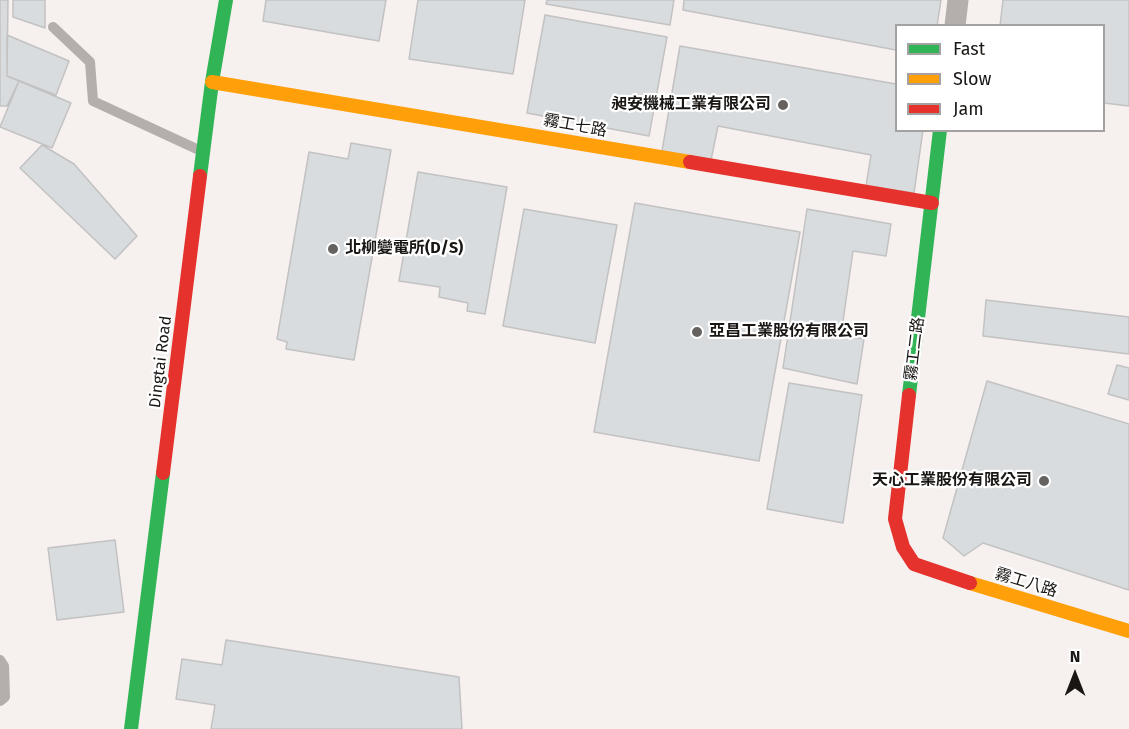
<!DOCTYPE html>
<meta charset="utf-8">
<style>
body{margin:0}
#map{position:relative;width:1129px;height:729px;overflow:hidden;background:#f6f0ee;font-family:"Fira Sans",sans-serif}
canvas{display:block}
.legend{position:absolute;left:895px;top:24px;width:210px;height:108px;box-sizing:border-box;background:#fff;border:2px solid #a3a2a1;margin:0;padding:8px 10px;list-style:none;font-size:18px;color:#191614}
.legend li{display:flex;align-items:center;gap:12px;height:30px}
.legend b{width:30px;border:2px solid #a3a2a1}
.north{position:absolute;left:1045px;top:645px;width:60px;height:60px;-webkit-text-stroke:4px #fff;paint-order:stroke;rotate:0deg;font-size:16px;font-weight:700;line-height:24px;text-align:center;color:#191614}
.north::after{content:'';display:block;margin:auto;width:21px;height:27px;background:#191614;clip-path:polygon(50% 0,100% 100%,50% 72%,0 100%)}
</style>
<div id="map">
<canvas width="1129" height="729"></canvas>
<ul class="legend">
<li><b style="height:8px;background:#30b455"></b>Fast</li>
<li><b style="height:8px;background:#ff9f0a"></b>Slow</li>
<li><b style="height:8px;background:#e5322d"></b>Jam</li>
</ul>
<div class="north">N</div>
</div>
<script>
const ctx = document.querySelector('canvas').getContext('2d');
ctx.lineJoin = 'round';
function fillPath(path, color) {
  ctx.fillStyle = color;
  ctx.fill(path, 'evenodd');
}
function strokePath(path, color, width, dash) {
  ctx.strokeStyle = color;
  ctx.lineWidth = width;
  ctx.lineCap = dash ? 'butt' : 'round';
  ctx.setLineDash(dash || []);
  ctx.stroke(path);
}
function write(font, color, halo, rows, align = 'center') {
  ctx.font = font + ' "Fira Sans","Noto Sans TC",sans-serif';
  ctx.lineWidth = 4.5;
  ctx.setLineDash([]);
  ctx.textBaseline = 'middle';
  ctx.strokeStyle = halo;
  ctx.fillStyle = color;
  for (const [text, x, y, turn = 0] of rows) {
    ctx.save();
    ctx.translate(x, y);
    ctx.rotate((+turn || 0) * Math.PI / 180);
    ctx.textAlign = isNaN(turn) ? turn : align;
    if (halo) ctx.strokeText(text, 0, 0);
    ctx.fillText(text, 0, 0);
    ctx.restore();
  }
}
const building = new Path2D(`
 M0,0H8L7,76L19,81L7,106H0Z
 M13,0H45V28L13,17Z
 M266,0H386L379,41L263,21Z
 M418,0H525L513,74L409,59Z
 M547,0H674L670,25L546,4Z
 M684,0H941L937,26H896V50L683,10Z
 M1003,0H1129V106L1104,103V26H1000Z
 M545,15L667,37L649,136L527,113Z
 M7,35L69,61L56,95L7,76Z
 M680,46L896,84V130H923L914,193L866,186L871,155L718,126L711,160L662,151Z
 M19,81L71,103L52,148L0,127Z
 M351,143L391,150L354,360L286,349L287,342L277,339L309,152L348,159Z
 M42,145L74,164L137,236L115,259L20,168Z
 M418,172L507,187L485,314L467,311L468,303L439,297L440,287L399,281Z
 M635,203L800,232L759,461L594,432Z
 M524,209L617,225L595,343L503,326Z
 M807,209L891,224L886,256L853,251L841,335L864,339L857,384L783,368Z
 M986,300L1129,317V354L983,336Z
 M1117,365L1129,368V400L1108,394Z
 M987,381L1129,424V590L983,543L964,556L943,538Z
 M789,383L862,395L843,523L767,509Z
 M115,540L124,612L57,620L48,548Z
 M226,640L459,677L462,729H211L215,705L176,699L182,659L222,665Z`);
fillPath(building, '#d8dcdf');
strokePath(building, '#c3c2c2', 1.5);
strokePath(new Path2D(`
 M53,27L90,62L93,101L201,151
 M0,660L4,666L5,697L0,701`), '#b4afad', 10);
strokePath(new Path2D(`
 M955,26L958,0`), '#b4afad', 21);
strokePath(new Path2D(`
 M200,176L212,82L226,0
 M909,395L940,130
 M131,729L163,473`), '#30b455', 14);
strokePath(new Path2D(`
 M212,82L690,162
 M970,583L1129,631`), '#ff9f0a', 14);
strokePath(new Path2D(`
 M690,162L932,203
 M909,395L895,519L903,547L914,564L970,583
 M163,473L200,176`), '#e5322d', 14);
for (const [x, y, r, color] of [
 [783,105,6,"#666260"],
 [333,249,6,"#666260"],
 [697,332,6,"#666260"],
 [1044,481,6,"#666260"]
]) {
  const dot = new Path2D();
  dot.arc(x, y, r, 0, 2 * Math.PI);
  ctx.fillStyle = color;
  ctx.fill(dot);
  strokePath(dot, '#fff', 2);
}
write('bold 16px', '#191614', '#fff', [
 ["昶安機械工業有限公司",771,105],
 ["北柳變電所(D/S)",345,249,"left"],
 ["亞昌工業股份有限公司",709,332,"left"],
 ["天心工業股份有限公司",1032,481]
], 'right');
write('16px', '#191614', '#fff', [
 ["霧工七路",575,126,10],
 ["霧工二路",915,349,-83],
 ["Dingtai Road",161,362,-83],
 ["霧工八路",1026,583,17]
]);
</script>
